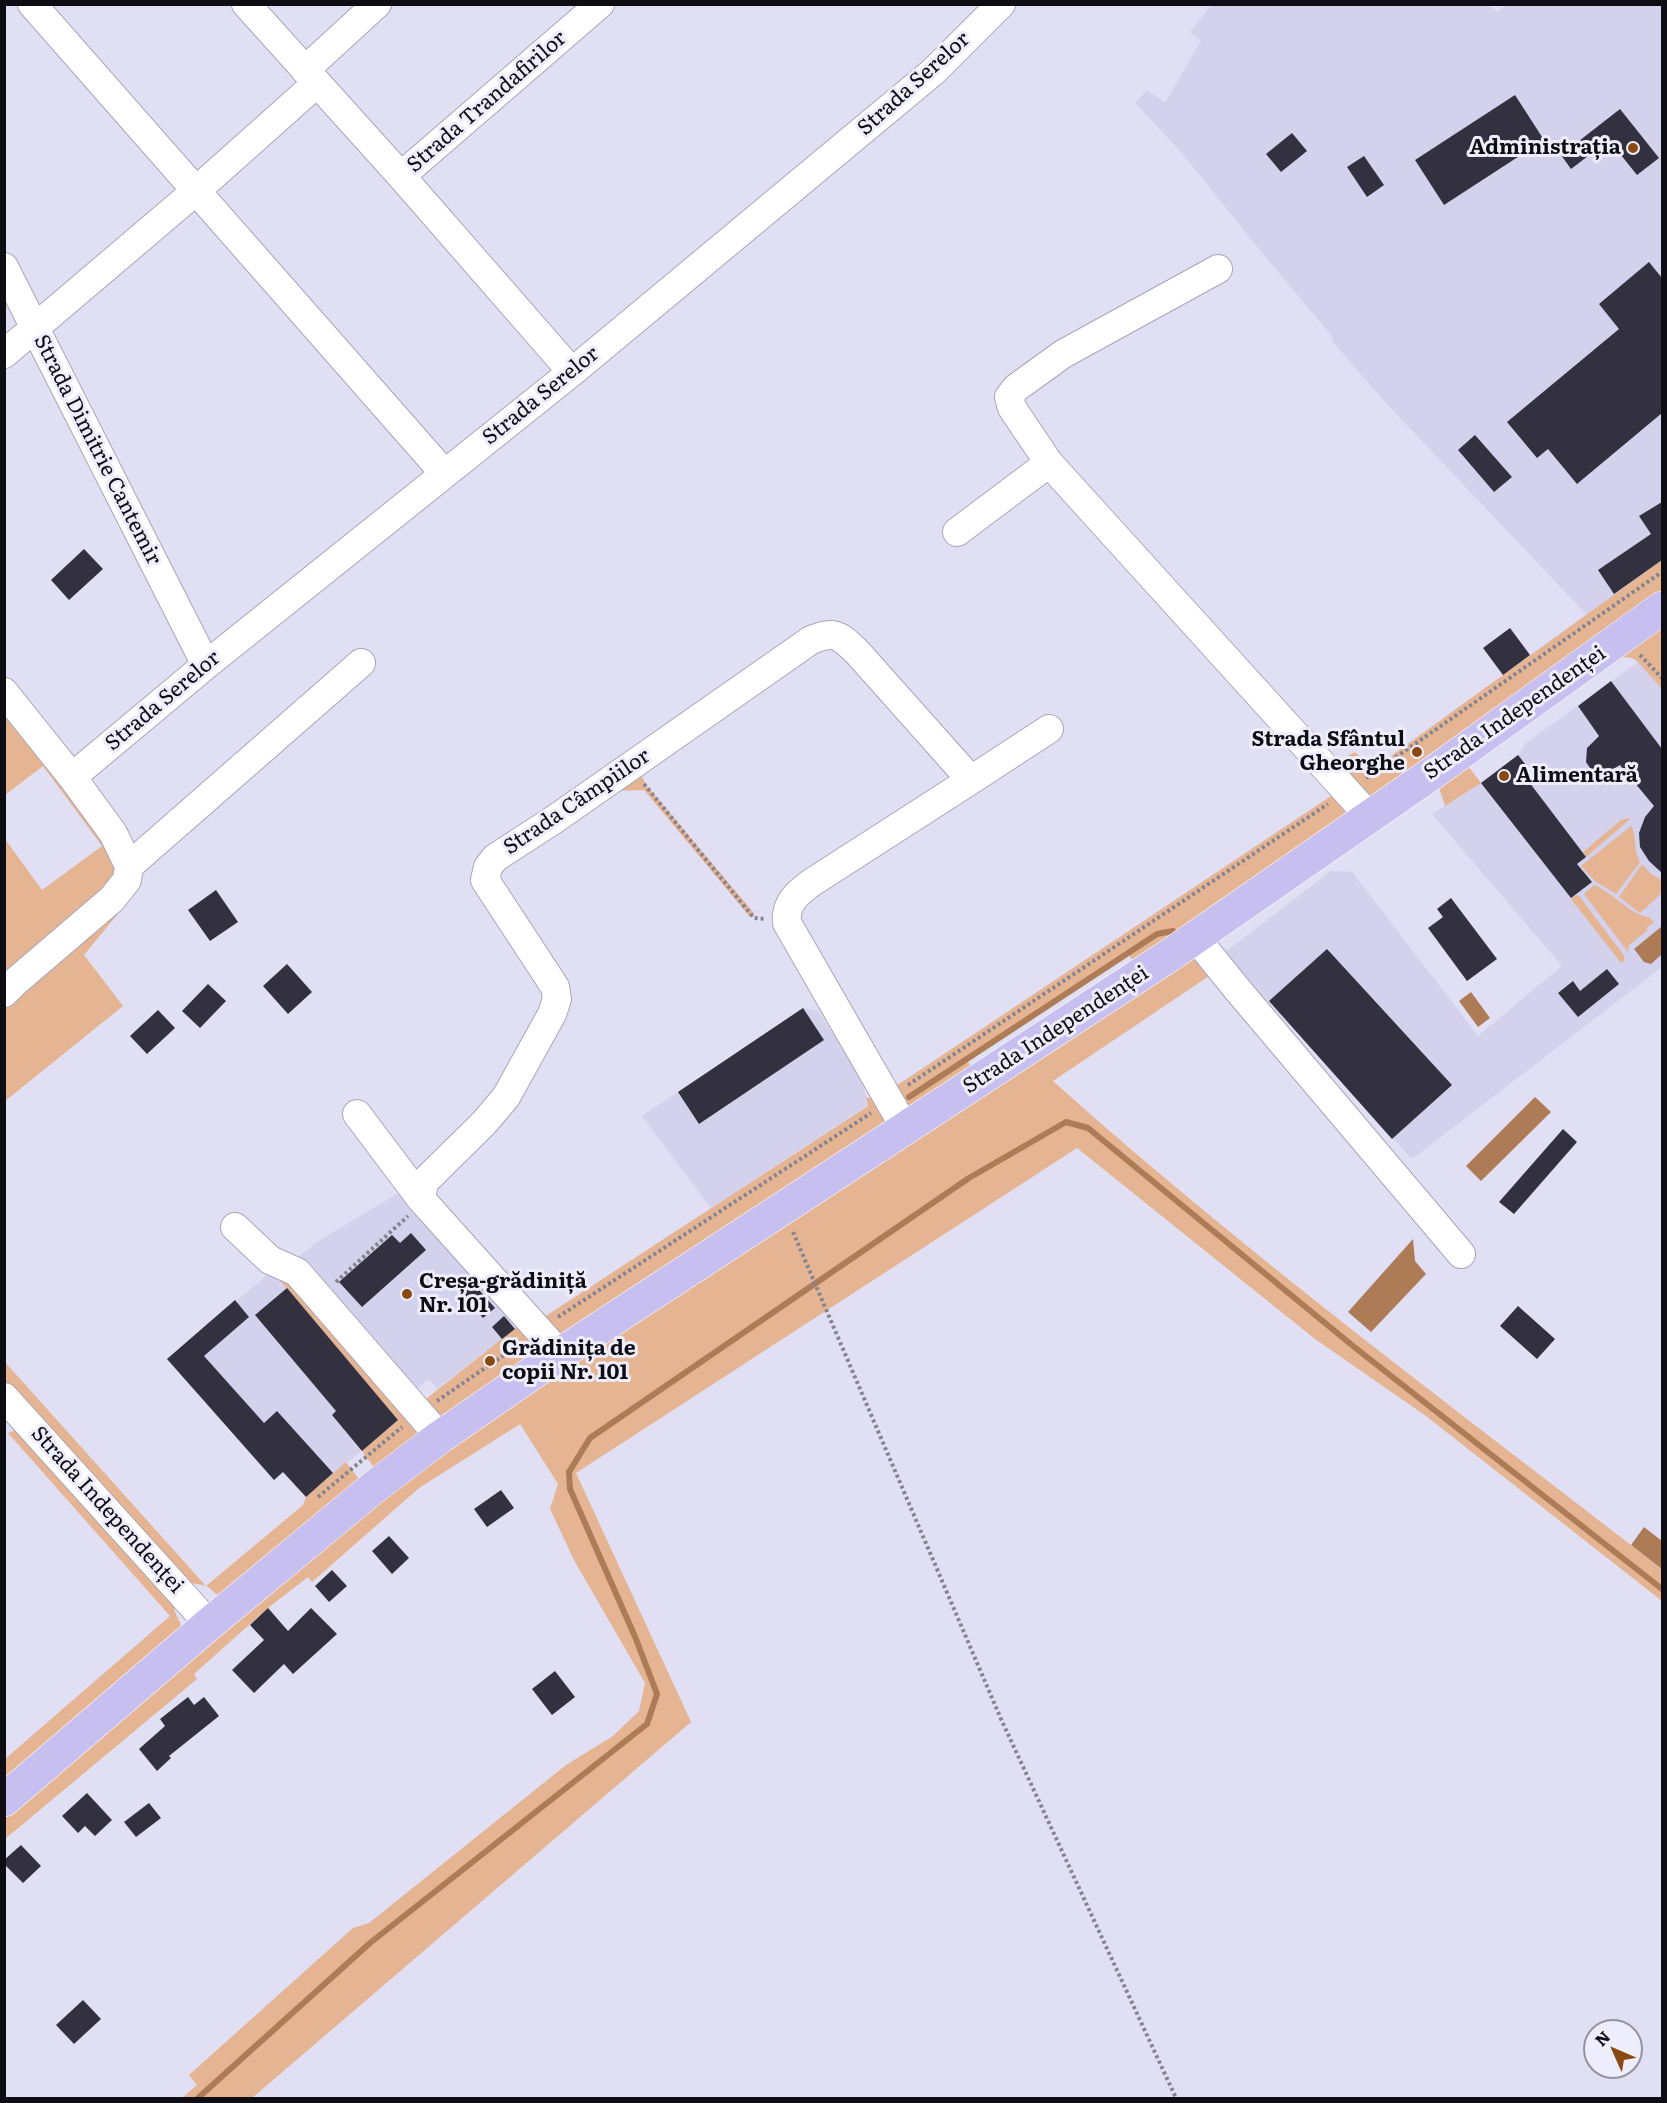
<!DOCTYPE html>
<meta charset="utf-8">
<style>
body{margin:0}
#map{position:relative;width:1667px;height:2103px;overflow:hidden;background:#e1dff3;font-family:Literata,serif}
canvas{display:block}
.frame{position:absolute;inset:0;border:6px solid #0d0d13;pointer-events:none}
.north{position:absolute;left:1583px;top:2019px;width:60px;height:60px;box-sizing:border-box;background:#eeedfc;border:2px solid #94939f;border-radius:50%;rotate:315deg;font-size:16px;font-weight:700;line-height:24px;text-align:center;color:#0d0d13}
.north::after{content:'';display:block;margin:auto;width:21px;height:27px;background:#894a11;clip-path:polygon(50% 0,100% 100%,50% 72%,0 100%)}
</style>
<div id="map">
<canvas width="1667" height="2103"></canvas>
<div class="frame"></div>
<div class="north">N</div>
</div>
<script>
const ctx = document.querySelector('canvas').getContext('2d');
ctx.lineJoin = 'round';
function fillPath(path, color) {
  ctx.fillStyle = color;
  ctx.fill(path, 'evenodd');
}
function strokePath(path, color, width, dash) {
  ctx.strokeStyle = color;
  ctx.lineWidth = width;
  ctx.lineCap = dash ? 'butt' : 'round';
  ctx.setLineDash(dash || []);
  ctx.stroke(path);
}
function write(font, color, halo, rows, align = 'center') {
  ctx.font = font + ' Literata,serif';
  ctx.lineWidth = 6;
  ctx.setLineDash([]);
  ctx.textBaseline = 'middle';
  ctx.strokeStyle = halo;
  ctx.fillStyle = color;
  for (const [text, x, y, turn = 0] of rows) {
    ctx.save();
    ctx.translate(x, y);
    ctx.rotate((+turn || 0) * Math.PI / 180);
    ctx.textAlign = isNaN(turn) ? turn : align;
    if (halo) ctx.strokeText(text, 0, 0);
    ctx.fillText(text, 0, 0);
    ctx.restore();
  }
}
fillPath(new Path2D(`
 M1487,4L1497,12L1508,4L1662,5V560L1587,615L1385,402L1333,342L1332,336L1259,249L1182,153L1135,103L1147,90L1165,103L1201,41L1190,32L1211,5Z
 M1638,662L1662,689V967L1412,1159L1224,953L1331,871L1352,872L1478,1036L1562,966L1432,814L1481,783L1518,755L1526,743Z
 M803,1008L818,1011L861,1077L868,1105L711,1208L642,1116Z
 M400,1192L519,1325L437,1389L429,1379L413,1392L295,1259L320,1240Z
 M272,1271L398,1420L306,1497L283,1472L274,1480L167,1359Z`), '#d4d1ec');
fillPath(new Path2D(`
 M1662,560V595L1369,803L1333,763L1355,752L1373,769Z
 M1662,622V689L1638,662L1632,658L1622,657L1620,653Z
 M4,704L117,852L115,886L10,975L4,964L5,839L42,890L102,846L43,766L5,795Z
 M1468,766L1481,783L1445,806L1439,788Z
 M638,770L647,786L754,913L750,917L644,790L608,791Z
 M1334,794L1351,818L1138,968L1127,952L965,1057L975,1073L912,1113L896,1086Z
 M1629,818L1630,819L1586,857L1583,852L1621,820Z
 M1631,826C1637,834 1633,850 1640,862L1616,894L1595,881L1581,866Z
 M1642,864L1651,874L1662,880V893L1640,913L1619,897Z
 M1594,885C1611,891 1633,917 1649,917L1654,922L1646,928L1648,930L1629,945L1628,952L1584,894Z
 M1576,895L1579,896L1623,954L1625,960L1621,963L1571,899Z
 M125,898H131L84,955L123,1006L5,1101V1008Z
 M1196,956L1212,974L1053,1081C1247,1255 1457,1410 1662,1569V1601L1426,1416L1315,1339L1077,1148L576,1473L691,1722L252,2098H182L197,2085L189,2075L353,1928L369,1923L566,1765L613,1736L639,1711L645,1683L575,1562L550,1509L558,1484L520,1424L419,1488L312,1582L308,1577L268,1608L194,1674L197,1679L5,1839V1807L444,1444Z
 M866,1097L878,1101L892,1126L561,1340L541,1319L868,1106Z
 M272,1271L292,1276L430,1432L378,1473L362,1451L398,1420Z
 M519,1325L544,1351L440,1424L426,1399Z
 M4,1361L206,1586L303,1505L306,1497L346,1462L362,1483L222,1599L207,1586L186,1582L5,1387Z
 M21,1428L172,1595L175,1612L183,1629L5,1780V1759L170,1616L8,1433Z`), '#e5b593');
fillPath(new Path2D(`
 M1661,927L1662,929V954L1651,964L1644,962L1634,949Z
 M1471,992L1490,1018L1478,1027L1459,1001Z
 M1535,1097L1551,1112L1481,1181L1466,1166Z
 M1413,1239L1415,1261L1426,1274L1371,1332L1348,1312Z
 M1644,1527L1662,1541V1569L1631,1545Z`), '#ae7b57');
strokePath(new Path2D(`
 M909,1097L1157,934L1173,931
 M198,2098L370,1943L647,1724L657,1694L636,1639L570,1489L569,1472L590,1438L969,1178L1066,1122L1088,1128L1353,1346L1662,1589`), '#ae7b57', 6);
fillPath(new Path2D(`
 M1515,95L1544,140L1444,205L1415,160Z
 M1620,109L1659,158L1637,175L1609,140L1571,169L1561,155Z
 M1292,133L1307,151L1281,172L1266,154Z
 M1364,156L1384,185L1367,197L1347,167Z
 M1649,262L1662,278V413L1577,484L1548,449L1537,458L1507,422L1619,329L1599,304Z
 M1475,435L1512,477L1494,492L1458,450Z
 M1662,502V560L1614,594L1598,570L1651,534L1639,516Z
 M84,549L103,569L69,600L51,580Z
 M1510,628L1530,655L1503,675L1483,648Z
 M1611,681L1662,749V873L1649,861L1640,847L1639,833L1645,817L1654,806L1620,765L1608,772L1599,773L1590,768L1586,762L1587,748L1599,736L1578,706Z
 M1518,755L1529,769L1523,774L1586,857L1577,864L1592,882L1571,898L1481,783Z
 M216,890L238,922L210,941L188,910Z
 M1451,898L1497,959L1467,981L1428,928L1443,917L1437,909Z
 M1327,949L1452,1085L1392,1139L1269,1001Z
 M287,964L312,992L288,1014L263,986Z
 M1607,969L1619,984L1578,1017L1558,993L1573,981L1580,991Z
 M208,984L226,1001L200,1028L182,1011Z
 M803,1008L824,1040L699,1124L678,1092Z
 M158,1010L175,1028L147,1054L130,1036Z
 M1563,1129L1577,1142L1514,1214L1499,1202Z
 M411,1233L426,1250L362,1307L339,1282L392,1235L400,1243Z
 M473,1283L495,1308L483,1318L461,1293Z
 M287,1288L398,1420L362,1451L332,1415L336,1411L255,1315Z
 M235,1300L249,1317L204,1356L264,1423L277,1411L333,1473L306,1497L283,1472L274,1480L167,1359Z
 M1518,1306L1555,1339L1537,1359L1500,1326Z
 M504,1316L515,1329L502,1339L492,1327Z
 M501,1490L514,1508L487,1527L474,1509Z
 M389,1536L409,1558L392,1574L372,1551Z
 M332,1570L347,1586L329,1602L315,1586Z
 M268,1608L288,1631L311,1608L337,1634L293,1674L284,1664L254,1693L232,1670L264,1640L250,1625Z
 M555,1671L575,1697L552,1715L532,1689Z
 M188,1697L194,1705L204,1697L219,1716L169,1756L171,1758L157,1771L139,1749L165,1726L160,1719Z
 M87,1793L112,1820L95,1836L85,1826L78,1833L62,1816Z
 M149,1803L161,1818L136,1837L124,1822Z
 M21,1845L41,1866L23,1883L4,1864V1860Z
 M83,2000L101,2019L74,2044L56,2025Z`), '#333140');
const minor = new Path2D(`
 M32,4L444,473
 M246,4L401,176L572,372
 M305,70L377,4
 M401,176L600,4
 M4,267L206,665
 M1218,269L1063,354L1016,388L1009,397L1012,408L1049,463L1370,817
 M4,354L197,190L317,83
 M957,532L1049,463
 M4,692L72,777L113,833L129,866L127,880L112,899L15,982L4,993
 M72,777L206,665L572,372L934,71L1001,4
 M971,780L1049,729
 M129,866L361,663
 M1195,937L1237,989L1461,1254
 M357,1114L421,1199
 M235,1227L270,1260L297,1272L440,1437
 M560,1354L421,1199L424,1182L484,1123L506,1097L552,1014L557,999L555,987L485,880L488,867L495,858L555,819L811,640C836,630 839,635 858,653L971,780L811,883C796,894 785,904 787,923L905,1128
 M4,1397L209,1624`);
const major = new Path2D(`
 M4,1800L209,1624L373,1488L440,1437L560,1354L1170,955L1434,772L1662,608`);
strokePath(minor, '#a8a6b9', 30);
strokePath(major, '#fff', 34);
strokePath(new Path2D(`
 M1640,655L1662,678
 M1366,778L1662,572
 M644,784L754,918L765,919
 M908,1085L1328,804
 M793,1232L1001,1719L1176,2098
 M336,1282L408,1216
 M558,1317L871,1113
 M437,1401L520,1344
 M318,1497L402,1427`), '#858391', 4, [3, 3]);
strokePath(minor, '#fff', 28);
strokePath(major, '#c6bfef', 33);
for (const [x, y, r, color] of [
 [1633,148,6,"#894a11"],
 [1417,752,6,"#894a11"],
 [1504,776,6,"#894a11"],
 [407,1294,6,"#894a11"],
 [490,1361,6,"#894a11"]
]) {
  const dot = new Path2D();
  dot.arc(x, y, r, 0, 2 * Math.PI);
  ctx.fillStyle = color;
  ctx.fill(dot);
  strokePath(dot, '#eeedfc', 2);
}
write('21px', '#0d0d13', '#eeedfc', [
 ["Strada Serelor",914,84,-42],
 ["Strada Trandafirilor",487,102,-41],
 ["Strada Serelor",541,396,-39],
 ["Strada Dimitrie Cantemir",97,450,63],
 ["Strada Serelor",163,701,-40],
 ["Strada Independenței",1515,713,-35],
 ["Strada Câmpiilor",577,802,-34],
 ["Strada Independenței",1056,1030,-33],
 ["Strada Independenței",107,1510,48]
]);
write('bold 21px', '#0d0d13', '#eeedfc', [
 ["Administrația",1621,148,"right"],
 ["Strada Sfântul",1405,740,"right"],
 ["Gheorghe",1405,764,"right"],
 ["Alimentară",1516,776],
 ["Creșa-grădiniță",419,1282],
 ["Nr. 101",419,1306],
 ["Grădinița de",502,1349],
 ["copii Nr. 101",502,1373]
], 'left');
</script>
